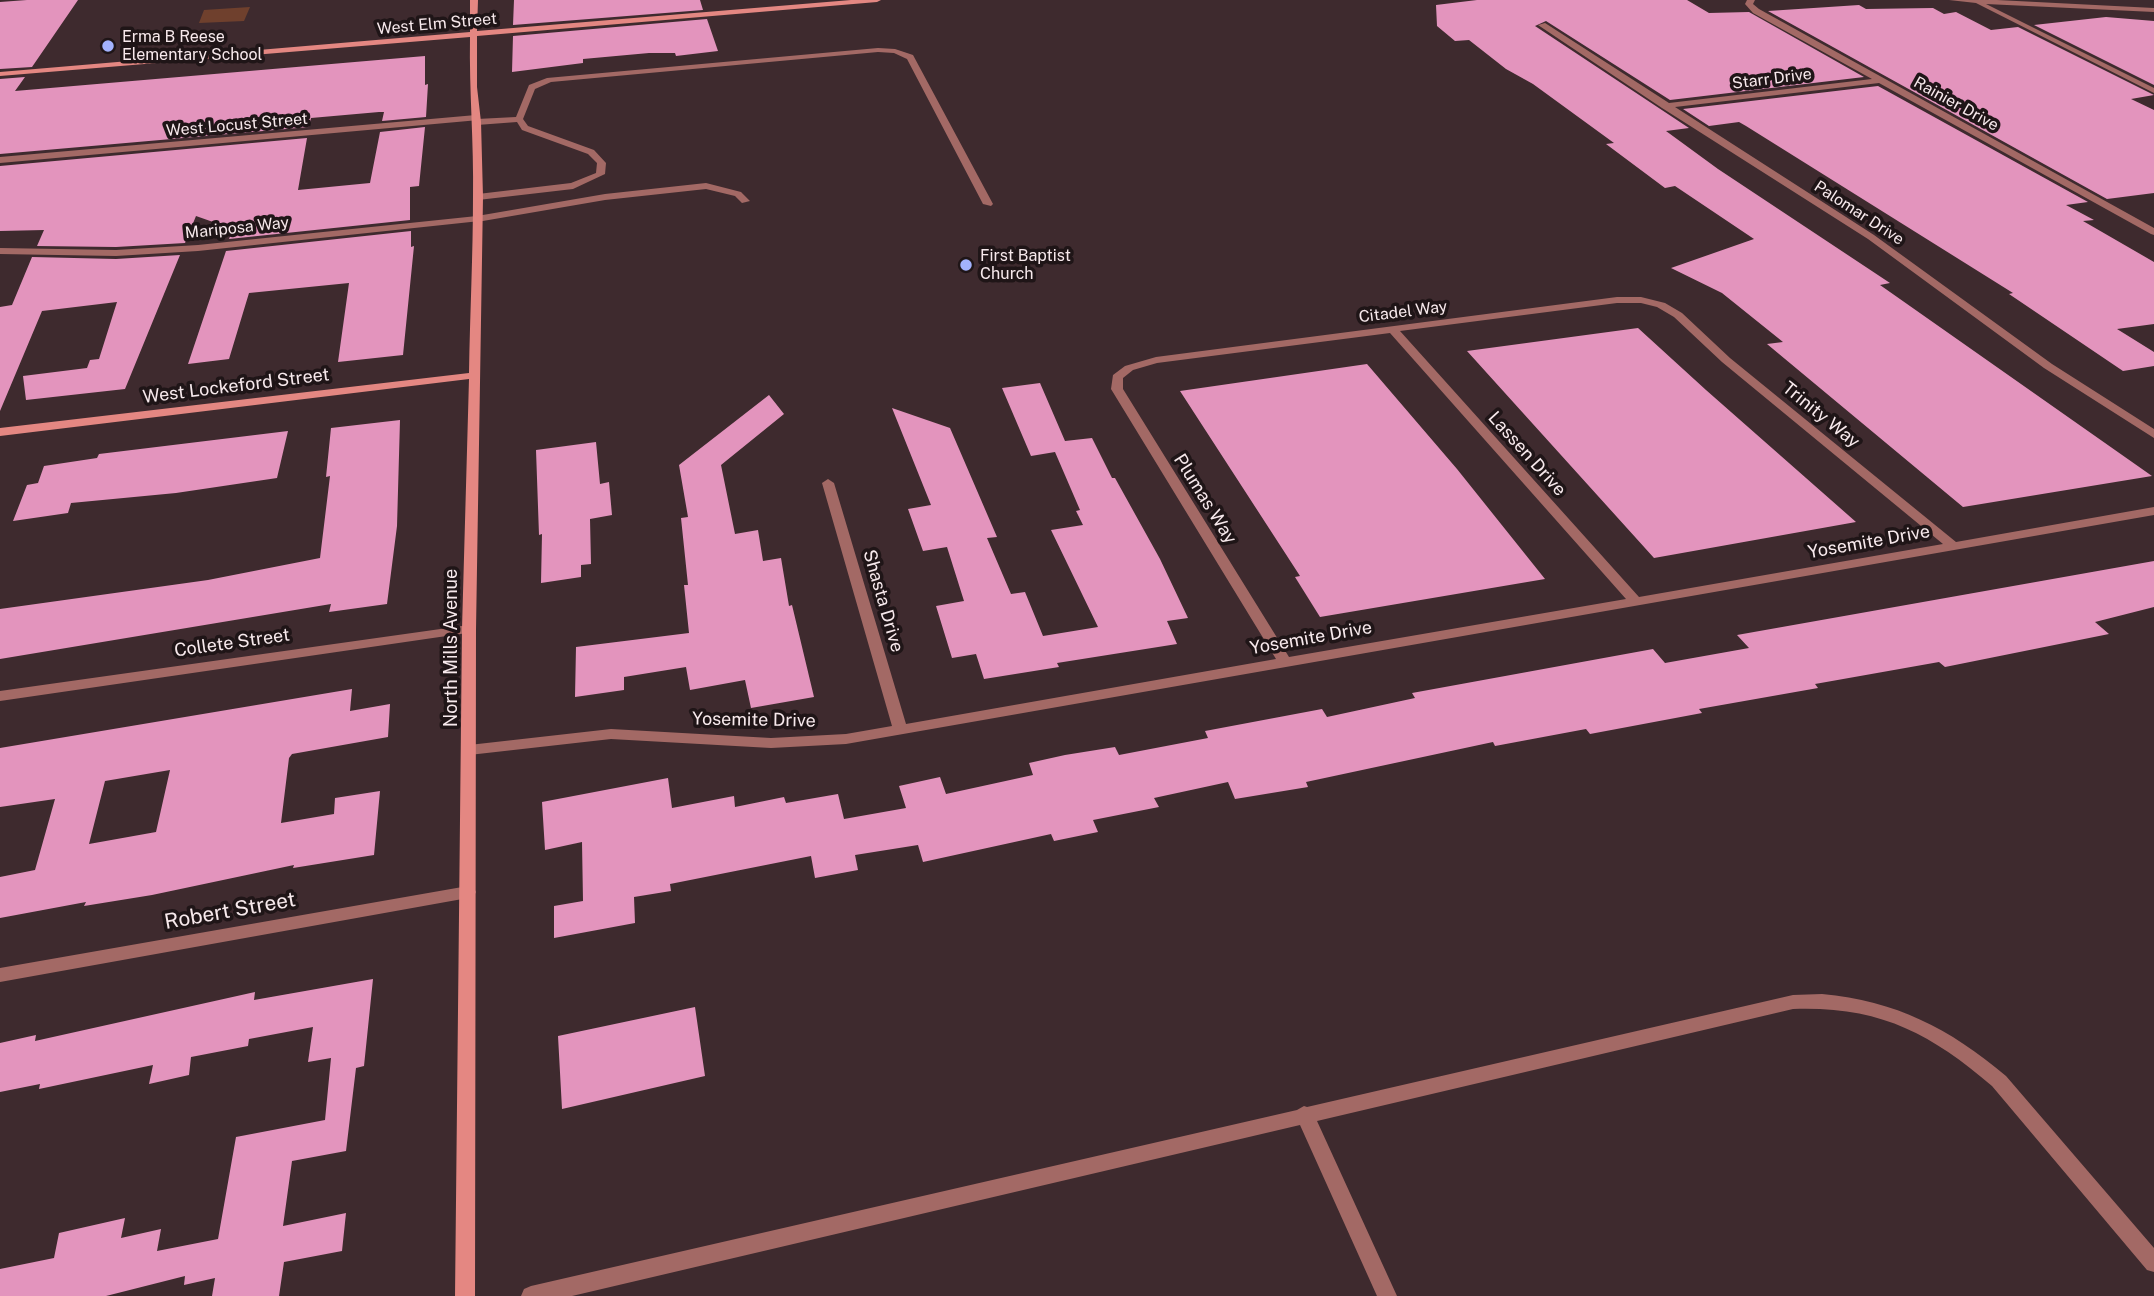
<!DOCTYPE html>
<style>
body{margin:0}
canvas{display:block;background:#3e2a2e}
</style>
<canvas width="2154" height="1296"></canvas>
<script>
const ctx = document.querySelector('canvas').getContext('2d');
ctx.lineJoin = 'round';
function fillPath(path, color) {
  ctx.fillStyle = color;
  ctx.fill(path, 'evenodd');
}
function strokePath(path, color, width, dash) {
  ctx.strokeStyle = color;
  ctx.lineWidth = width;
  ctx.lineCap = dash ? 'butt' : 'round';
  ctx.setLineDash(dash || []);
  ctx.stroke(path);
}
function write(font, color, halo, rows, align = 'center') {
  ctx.font = font + ' "Public Sans",sans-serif';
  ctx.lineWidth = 7;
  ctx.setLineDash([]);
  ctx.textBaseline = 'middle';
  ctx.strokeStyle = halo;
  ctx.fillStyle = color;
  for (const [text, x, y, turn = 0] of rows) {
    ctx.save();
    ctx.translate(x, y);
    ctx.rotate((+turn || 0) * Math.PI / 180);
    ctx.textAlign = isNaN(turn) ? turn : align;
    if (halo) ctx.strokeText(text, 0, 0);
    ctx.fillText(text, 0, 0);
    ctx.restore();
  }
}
fillPath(new Path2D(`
 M250,7L244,21L199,23L204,10Z`), '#6f402d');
fillPath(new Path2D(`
 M27,0H78L32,67L0,69V2Z
 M514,0H700L703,10L513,25Z
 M1477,0H1687L1709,13L1749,12L1864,77L1670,100L1546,21L1535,26L1689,128L1666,131L1718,169L1890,283L1880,285L2152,476L1963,507L1767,344L1783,342L1722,293L1671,268L1754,239L1675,186L1665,188L1606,144L1614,143L1533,84L1506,69L1469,40L1455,41L1437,26L1436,5Z
 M1859,5L1866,9L1933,8L1944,14L1956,12L1991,30L2018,27L2154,95L2131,99L2154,110V193L2107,199L1768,11Z
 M2106,17L2154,21V85L2034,25Z
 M707,19L718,51L676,56L675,53H649L583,59V63L512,72L513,36Z
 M425,56V85L428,84L426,117L382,121L384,112H379L311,118L309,127L0,154V79L25,77L15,91Z
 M1878,86L2088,202L2066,205L2094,220L2083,221L2154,262V324L2117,329L2154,352V366L2123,371L2009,294L2013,293L1746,126L1739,122L1709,126L1683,109Z
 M425,127L419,186L410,187V220L229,239L233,229L196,216L185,243L116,247L37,246L44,230L0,231V166L307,138L298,190L370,183L380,132Z
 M411,231V247L414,246L403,355L338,362L349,283L249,293L229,359L188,364L226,251Z
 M180,255L125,389L26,400L23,376L87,368L90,360L99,359L117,302L42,311L0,411V307L12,305L32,257L116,259Z
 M1638,328L1706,390L1856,522L1654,558L1467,351Z
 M1367,364L1457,469L1545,579L1320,617L1295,577L1300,576L1180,391Z
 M1040,383L1065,441L1092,438L1112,478H1115L1160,559L1188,618L1167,621L1177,644L1057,663L1059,667L984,679L976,654L952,658L936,606L964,601L947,547L923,551L908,509L931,505L892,408L950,428L997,537L987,538L1011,594L1025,592L1043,636L1098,627L1051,530L1083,525L1076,511L1080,510L1055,452L1031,456L1002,388Z
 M769,395L784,414L721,465L735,534L758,530L763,561L781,558L789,606L792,605L814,697L751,708L745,680L690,690L686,667L624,677V690L575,697L576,647L689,633L684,585H688L681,518L688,517L679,465Z
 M400,420L397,526L387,604L329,612L331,604L0,659V609L208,580L320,558L330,476L326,477L331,428Z
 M288,431L277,478L176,493L71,503L68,513L13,521L27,485L38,483L44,466L97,458L99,454Z
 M596,442L600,484L609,482L612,515L590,519L591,564L581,565V577L541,583L542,534L539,535L536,450Z
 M2154,561V607L2095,622L2109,634L1945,667L1939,662L1815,684L1818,688L1699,709L1702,713L1590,734L1586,729L1495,746L1493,742L1306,782L1308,787L1235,799L1228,782L1154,798L1159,807L1093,820L1098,832L1054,841L1051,834L923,862L918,845L855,855L858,870L815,878L811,856L670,884L671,891L634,897L635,923L554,938V906L583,901L582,842L545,850L542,802L668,778L672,808L734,796L735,807L784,797L786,803L838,794L844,819L906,808L899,786L940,777L946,794L1033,775L1029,763L1065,755L1115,747L1119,755L1208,738L1205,731L1322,709L1327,717L1415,698L1412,693L1653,649L1665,663L1749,648L1737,635Z
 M352,689L350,711L390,704L388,737L292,754L289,758L281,823L334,814L335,798L380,791L374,855L293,868L294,865L152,895L84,906L86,902L0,918V877L35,870L55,799L0,807V748ZM170,770L156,832L89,844L105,781Z
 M373,979L364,1066L356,1068L346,1151L292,1161L283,1226L346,1213L342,1251L284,1262L279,1296H212L215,1278L184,1285L185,1276L106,1296H0V1269L54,1258L59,1233L125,1218L121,1238L161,1229L157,1251L218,1239L236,1137L325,1120L331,1058L308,1062L313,1027L249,1039L248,1046L191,1057L189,1075L149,1084L153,1065L39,1089L40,1084L0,1092V1043L36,1035L35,1041L255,992L254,1000Z
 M695,1007L705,1076L562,1109L558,1036Z`), '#e394bd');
fillPath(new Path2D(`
 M878,48L895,49L913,55L993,204L991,206L983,204L907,59L894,53L878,52L551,82L535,89L523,119L528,126L594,150L606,163L605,174L573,189L478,200L473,197L478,194L571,183L596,173L597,163L588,154L522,130L517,122L477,125L473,122L477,119L516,117L529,85L547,78Z
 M706,183L741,192L750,201L742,203L735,196L706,189L605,200L477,222L472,219L477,216L605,194Z
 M1822,994C1896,1001 1949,1028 2006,1076L2154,1248V1272L2147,1270L1992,1086C1929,1032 1878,1006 1793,1009L1317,1121L1397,1296H1377L1300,1125L572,1296H521L524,1289L531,1286L1297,1110L1304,1106L1307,1107L1793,995Z`), '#a36965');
fillPath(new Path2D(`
 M1747,0H1755L1753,4L1759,9L2154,228V235L2151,234L1879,83L1675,107L1874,235L2052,364L2154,429V438L2044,368L1868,239L1662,108L1538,25L1545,23L1669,103L1872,79L1753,13L1745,4Z
 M1949,0H1997L2154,8V12L1986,4L2154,88V93L1976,3Z
 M476,115L480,118L479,120L0,163V157Z
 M477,216L482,219L480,221L198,251L116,256L0,254V248L116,250L198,245Z
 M1617,297H1641L1665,303L1682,313L1730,358L1956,542L2154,507V515L846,744L771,748L611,739L469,755L461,750L469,745L611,729L771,738L846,734L892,726L822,483L828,479L834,483L906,724L1276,659L1111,389L1113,375L1125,366L1156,357ZM1617,303H1641L1657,307L1674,317L1722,362L1943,544L1639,597L1400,331ZM1390,333L1626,599L1289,657L1123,389V378L1133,370L1157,363Z
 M469,625L476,629L474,632L0,701V691Z
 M468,886L474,888L476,892L474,896L468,898L0,982V968Z`), '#a36965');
fillPath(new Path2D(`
 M470,0H478L477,31L851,0H881L877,2L477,36V87L481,122L483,197L476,629L475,1296H455L462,629L469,379L0,436V428L469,373C470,314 473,255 473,197C474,143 469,90 470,37L0,76V72L470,32Z`), '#e48782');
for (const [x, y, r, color] of [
 [108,46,7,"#a3b2fd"],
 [966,265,7,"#a3b2fd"]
]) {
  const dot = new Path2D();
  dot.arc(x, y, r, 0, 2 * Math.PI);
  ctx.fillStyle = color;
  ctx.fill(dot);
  strokePath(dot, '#1f1517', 2.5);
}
write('16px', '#f7e9ec', '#1f1517', [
 ["West Elm Street",437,24,-5],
 ["Starr Drive",1772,79,-7],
 ["Rainier Drive",1956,104,29],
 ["West Locust Street",237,125,-5],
 ["Palomar Drive",1859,213,33],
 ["Mariposa Way",237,228,-6],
 ["Citadel Way",1403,312,-7]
]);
write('16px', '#f7e9ec', '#1f1517', [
 ["Erma B Reese",122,37],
 ["Elementary School",122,55],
 ["First Baptist",980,256],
 ["Church",980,274]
], 'left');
write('18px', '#f7e9ec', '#1f1517', [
 ["West Lockeford Street",236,386,-7],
 ["Trinity Way",1821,415,39],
 ["Lassen Drive",1527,454,48],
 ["Plumas Way",1205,499,58],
 ["Yosemite Drive",1869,542,-10],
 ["Shasta Drive",883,601,74],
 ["Yosemite Drive",1311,638,-10],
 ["Collete Street",232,643,-8],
 ["North Mills Avenue",451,648,-90],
 ["Yosemite Drive",754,720,1]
]);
write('21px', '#f7e9ec', '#1f1517', [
 ["Robert Street",230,911,-10]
]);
</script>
